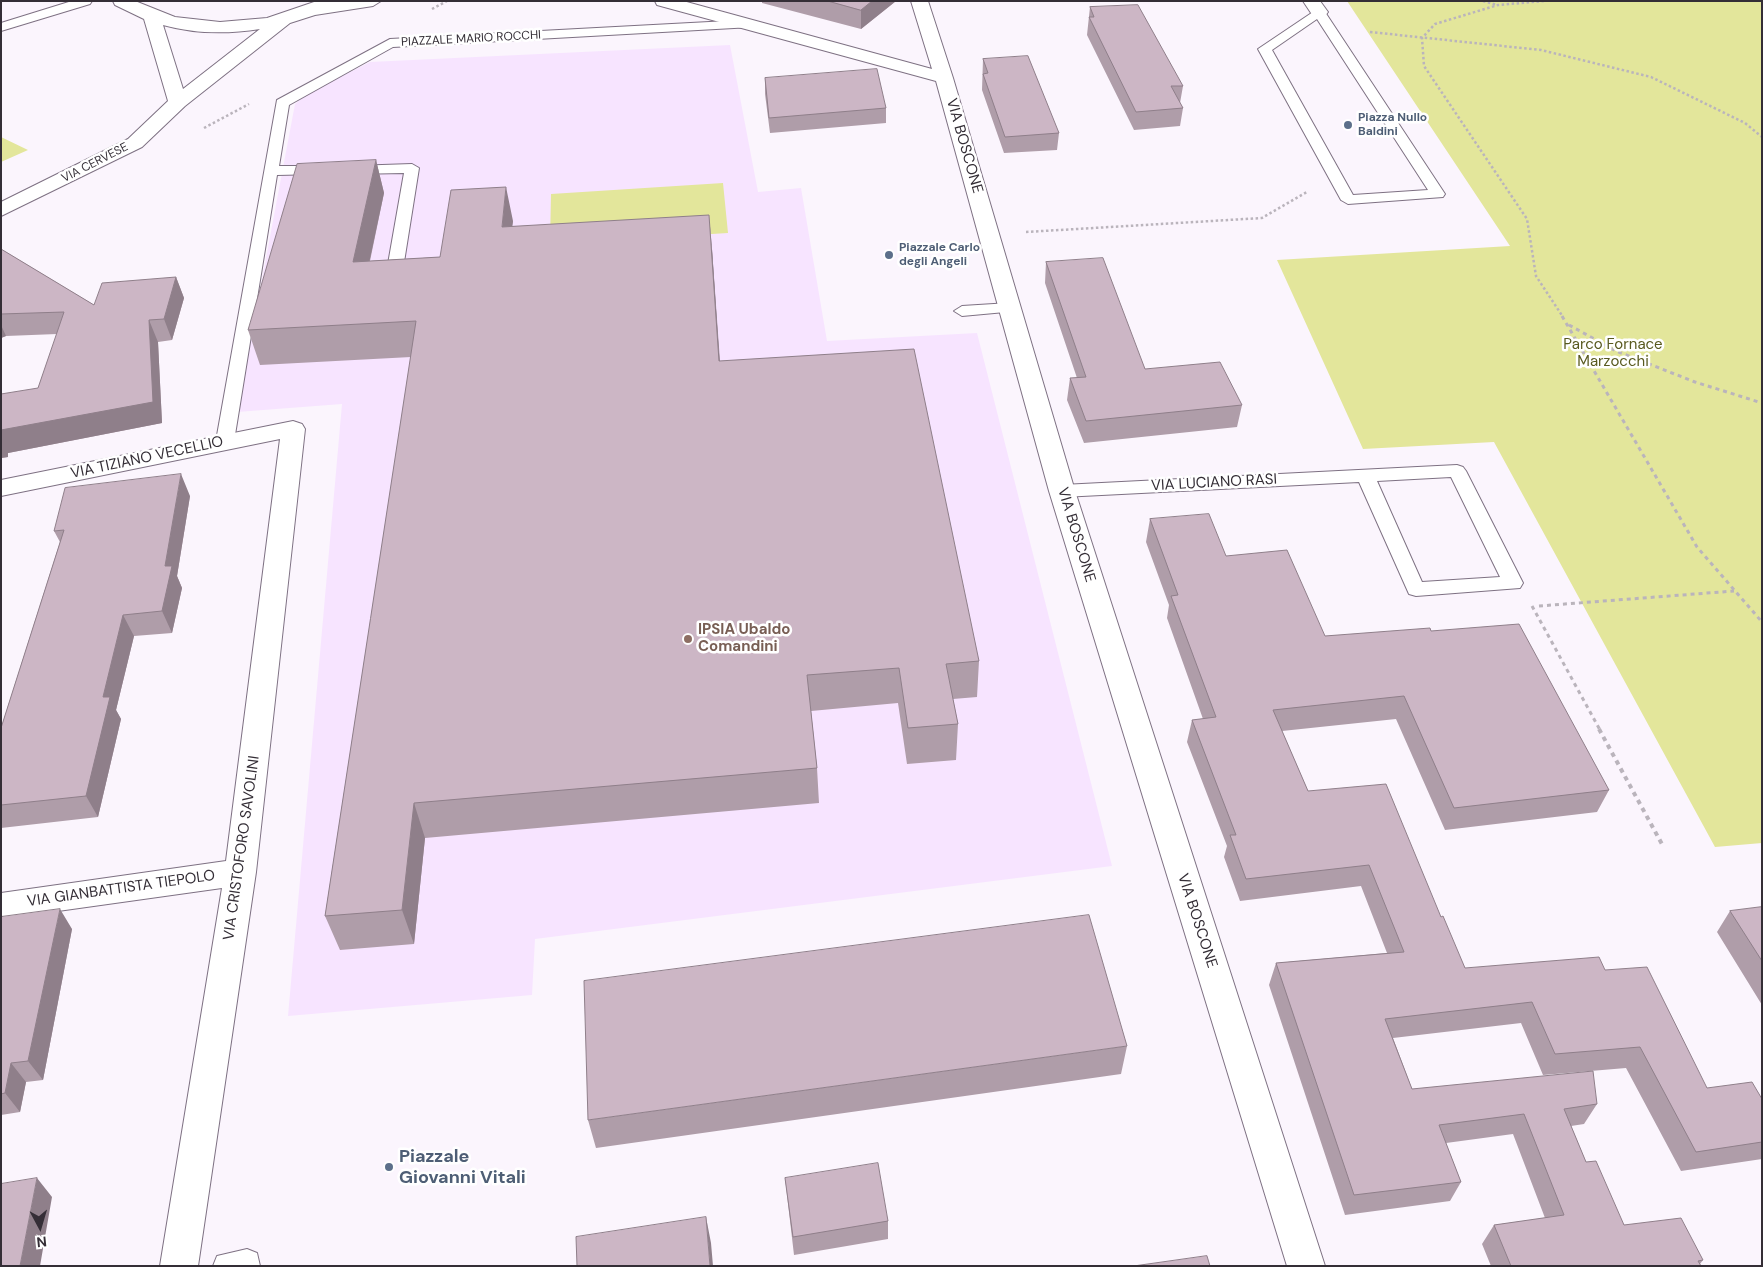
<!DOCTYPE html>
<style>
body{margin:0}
#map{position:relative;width:1763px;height:1267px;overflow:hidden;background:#fbf5fd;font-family:"DM Sans",sans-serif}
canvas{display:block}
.frame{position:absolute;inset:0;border:2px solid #342e36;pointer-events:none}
.north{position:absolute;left:15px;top:1202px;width:50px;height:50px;-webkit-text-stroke:4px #fff;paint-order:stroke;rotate:174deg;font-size:14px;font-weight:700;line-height:20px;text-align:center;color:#342e36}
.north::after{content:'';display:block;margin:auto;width:18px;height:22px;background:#342e36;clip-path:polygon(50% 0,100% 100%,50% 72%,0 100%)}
</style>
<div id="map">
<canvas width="1763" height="1267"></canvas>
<div class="frame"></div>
<div class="north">N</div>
</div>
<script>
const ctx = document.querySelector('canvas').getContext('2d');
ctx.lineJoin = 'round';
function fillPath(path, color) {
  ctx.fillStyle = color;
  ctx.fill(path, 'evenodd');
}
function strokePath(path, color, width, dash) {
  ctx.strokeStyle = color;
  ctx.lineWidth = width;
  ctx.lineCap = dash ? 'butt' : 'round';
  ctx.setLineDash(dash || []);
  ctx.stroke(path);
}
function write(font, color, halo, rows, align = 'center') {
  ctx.font = font + ' "DM Sans",sans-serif';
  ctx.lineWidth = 5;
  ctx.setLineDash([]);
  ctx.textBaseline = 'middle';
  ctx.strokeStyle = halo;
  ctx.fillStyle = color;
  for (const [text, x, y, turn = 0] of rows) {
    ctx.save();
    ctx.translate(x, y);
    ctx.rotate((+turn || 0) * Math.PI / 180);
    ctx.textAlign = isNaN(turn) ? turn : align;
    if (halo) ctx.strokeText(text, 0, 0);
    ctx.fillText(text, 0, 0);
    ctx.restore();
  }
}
fillPath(new Path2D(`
 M730,45L758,192L801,188L827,341L977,333L1112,866L535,939L532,995L288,1016L342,404L237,412L295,104L305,95L370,62Z`), '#f7e4ff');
fillPath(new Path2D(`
 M1347,1H1762V843L1715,847L1494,442L1363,449L1277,260L1510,246Z
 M1,137L28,150L1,162Z
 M723,183L728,233L550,244L551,194Z`), '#e3e69b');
const lane = new Path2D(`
 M72,1H92L90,4L1,31V23Z
 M1319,8L1325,12L1445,194L1443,197L1348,204L1341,200L1258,49ZM1317,19L1428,190L1353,195L1272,50Z
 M747,20L753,24L752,27L393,47L289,105L279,166H321L328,170L321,174L277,175L234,441L231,445H219L216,441L277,100L390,39Z
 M412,164L419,168L401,281L393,286L385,281L404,173L352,174L345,170L352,166Z
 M1010,303L1018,308L1016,311L962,316L954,311L962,306Z
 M1457,465L1463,467L1466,471L1523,583L1520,588L1416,596L1409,594L1359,482L1062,497L1056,495L1053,491L1056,487L1062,485ZM1451,477L1500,577L1422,582L1377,481Z
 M247,1249L257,1253L260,1266H213L217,1256Z`);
const street = new Path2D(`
 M655,1H683L932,69L911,1H928L953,78L1075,491L1325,1266H1287L1049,491L936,81L657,5Z
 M1303,1H1320L1328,12L1325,16H1313Z
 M293,421L302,424L305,429L256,872L198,1266H160L222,888L1,919V893L226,861L280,439L1,496V480Z`);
const secondary = new Path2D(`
 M113,1H135L175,17L220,22L267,18L317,1H381L373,6L315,15L290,23L185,106L142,147L1,216V202L128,139L168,101L144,19L115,5ZM163,25C195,34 228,34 260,29L183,89Z`);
strokePath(lane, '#7e7183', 2);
strokePath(street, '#7e7183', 2);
strokePath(secondary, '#7e7183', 2);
strokePath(new Path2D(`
 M1483,1L1497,5
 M1544,1L1498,5L1435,24L1422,38L1424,66L1527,219L1536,276L1563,317
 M432,9L447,1
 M1370,32L1541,50L1651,77L1745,123L1762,137
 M204,128L249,104
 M1026,232L1262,218L1307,192`), '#bab4bc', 2.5, [2.5, 2.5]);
strokePath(new Path2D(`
 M1562,316L1697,547L1762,622
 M1569,325L1616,351L1695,382L1762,403
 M1532,606L1600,730
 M1539,606L1734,591`), '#bab4bc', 3, [4, 4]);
strokePath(new Path2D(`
 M1599,729L1663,846`), '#bab4bc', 4, [4.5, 4.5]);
fillPath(lane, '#fff');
fillPath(street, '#fff');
fillPath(secondary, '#fff');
fillPath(new Path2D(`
 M762,1H896L861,29L762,3Z
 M1090,7L1183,86L1180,103L1183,108L1180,126L1134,130L1087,35Z
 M983,59L1059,133L1057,150L1004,153L982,90Z
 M765,78L886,108V123L770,133L765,94Z
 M376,160L384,193L370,261L440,257L513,221L512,226L712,249L720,361L979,661L977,697L953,699L958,724L956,760L907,764L898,703L811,711L817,768L819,803L425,838L414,944L340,950L325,916L411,357L260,365L248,330Z
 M1,249L94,305L176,277L184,298L172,340L158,342L162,423L8,453V457L1,458L38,388L57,334L6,336L1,338Z
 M1046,262L1145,369L1242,405L1237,427L1084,443L1067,400L1070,378H1077L1045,283Z
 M190,496L177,576L182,588L172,633L134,636L116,710L121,719L98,817L1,828V728L60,542L54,531Z
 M1150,519L1226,556L1325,636L1431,631L1609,790L1597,812L1445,830L1396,719L1282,731L1308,791L1441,917L1465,968L1605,970L1707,1088L1762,1099V1159L1681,1171L1626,1068L1543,1075L1521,1023L1393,1038L1412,1089L1597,1104L1584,1124L1571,1126L1586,1162L1624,1225L1703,1260L1700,1264L1701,1266H1491L1482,1244L1494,1225L1545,1218L1513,1134L1446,1143L1461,1182L1450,1201L1345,1215L1269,985L1276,963L1387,953L1361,886L1240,901L1224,857L1227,846L1187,742L1192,720L1203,719L1167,618L1169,605L1146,542Z
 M1762,907V1005L1717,932L1730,911Z
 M1,914L3,917L72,929L43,1080L26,1082L20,1112L1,1115Z
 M1127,1046L1121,1074L596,1148L588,1120Z
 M785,1178L888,1221V1239L794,1255Z`), '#af9da9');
fillPath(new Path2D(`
 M872,1H896L861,29V10Z
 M376,160L384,193L362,296L353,262Z
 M506,187L513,221L508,261L502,227Z
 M709,215L712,249L722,397L719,361Z
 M176,277L184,298L172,340L164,319Z
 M149,320L158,342L162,423L8,453V457L1,458V430Z
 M1,325L6,336L1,338Z
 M181,474L190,496L177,576L182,588L172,633L162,611L165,566Z
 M123,615L134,636L116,710L121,719L98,817L86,796L103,697Z
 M414,803L425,838L414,944L402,910Z
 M60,909L72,929L43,1080L28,1061Z
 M11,1063L26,1082L20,1112L5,1093Z
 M37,1178L52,1197L40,1266H20Z
 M706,1217L711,1243L713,1266H710Z`), '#8f7f8a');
const building = new Path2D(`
 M828,1H872L861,10Z
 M1138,5L1183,86H1171L1183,108L1136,112L1089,17H1094L1090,7Z
 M1028,56L1059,133L1005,137L983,74L988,73L983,59Z
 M877,69L886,108L769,118L765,78Z
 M376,160L353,262L440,257L451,190L506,187L502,227L709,215L719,361L914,349L979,661L946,664L958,724L908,728L899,668L807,675L817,768L414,803L402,910L325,916L416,321L248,330L297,164Z
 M1,249L94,305L102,283L176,277L164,319L149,320L153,402L1,430V394L38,388L64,312L1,314Z
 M1103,258L1145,369L1220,362L1242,405L1086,421L1070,378L1086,377L1046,262Z
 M181,474L165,566H172L162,611L123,615L103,697H110L86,796L1,805V728L64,530L54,531L65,488Z
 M1209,514L1226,556L1287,550L1325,636L1430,628L1431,631L1519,624L1609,790L1454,808L1404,696L1273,710L1308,791L1386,784L1441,917L1443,916L1465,968L1599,957L1605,970L1647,967L1707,1088L1752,1082L1762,1099V1142L1696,1152L1640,1047L1555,1054L1532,1002L1385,1019L1412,1089L1593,1071L1597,1104L1564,1109L1586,1162L1596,1161L1624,1225L1681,1218L1703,1260L1698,1261L1701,1266H1511L1494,1225L1564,1215L1524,1114L1439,1125L1461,1182L1354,1195L1276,963L1404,952L1369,865L1246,879L1230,835H1236L1192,720L1216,717L1171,596L1178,595L1150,519Z
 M1762,907V961L1730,911Z
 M60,909L28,1061L11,1063L5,1093L1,1094V917Z
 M1089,915L1127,1046L588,1120L584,981Z
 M878,1163L888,1221L793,1237L785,1178Z
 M37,1178L20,1266H1V1184Z
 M706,1217L710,1266H577L576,1237Z
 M1207,1256L1210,1266H1134Z`);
fillPath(building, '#ccb6c5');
strokePath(building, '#8f7f8a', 1);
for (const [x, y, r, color] of [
 [1348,125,5,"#5c6f8a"],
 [889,255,5,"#5c6f8a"],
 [688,639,5,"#8d6e63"],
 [389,1167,5,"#5c6f8a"]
]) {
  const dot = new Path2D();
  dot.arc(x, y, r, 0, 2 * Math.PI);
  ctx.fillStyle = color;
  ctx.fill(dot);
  strokePath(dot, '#fff', 2);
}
write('12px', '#342e36', '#fff', [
 ["PIAZZALE MARIO ROCCHI",471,39,-3],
 ["VIA CERVESE",95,163,-27]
]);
write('bold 12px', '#4e5e75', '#fff', [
 ["Piazza Nullo",1358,118],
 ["Baldini",1358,132],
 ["Piazzale Carlo",899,248],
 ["degli Angeli",899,262]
], 'left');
write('15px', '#342e36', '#fff', [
 ["VIA BOSCONE",964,146,74],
 ["VIA TIZIANO VECELLIO",147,458,-12],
 ["VIA LUCIANO RASI",1214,483,-3],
 ["VIA BOSCONE",1076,535,73],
 ["VIA CRISTOFORO SAVOLINI",242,848,-82],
 ["VIA GIANBATTISTA TIEPOLO",121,889,-8],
 ["VIA BOSCONE",1197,921,72]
]);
write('15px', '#58591f', '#fff', [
 ["Parco Fornace",1613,345],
 ["Marzocchi",1613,362]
]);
write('bold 15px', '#785e54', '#fff', [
 ["IPSIA Ubaldo",698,630],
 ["Comandini",698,647]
], 'left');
write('bold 18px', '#4e5e75', '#fff', [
 ["Piazzale",399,1157],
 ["Giovanni Vitali",399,1178]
], 'left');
</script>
